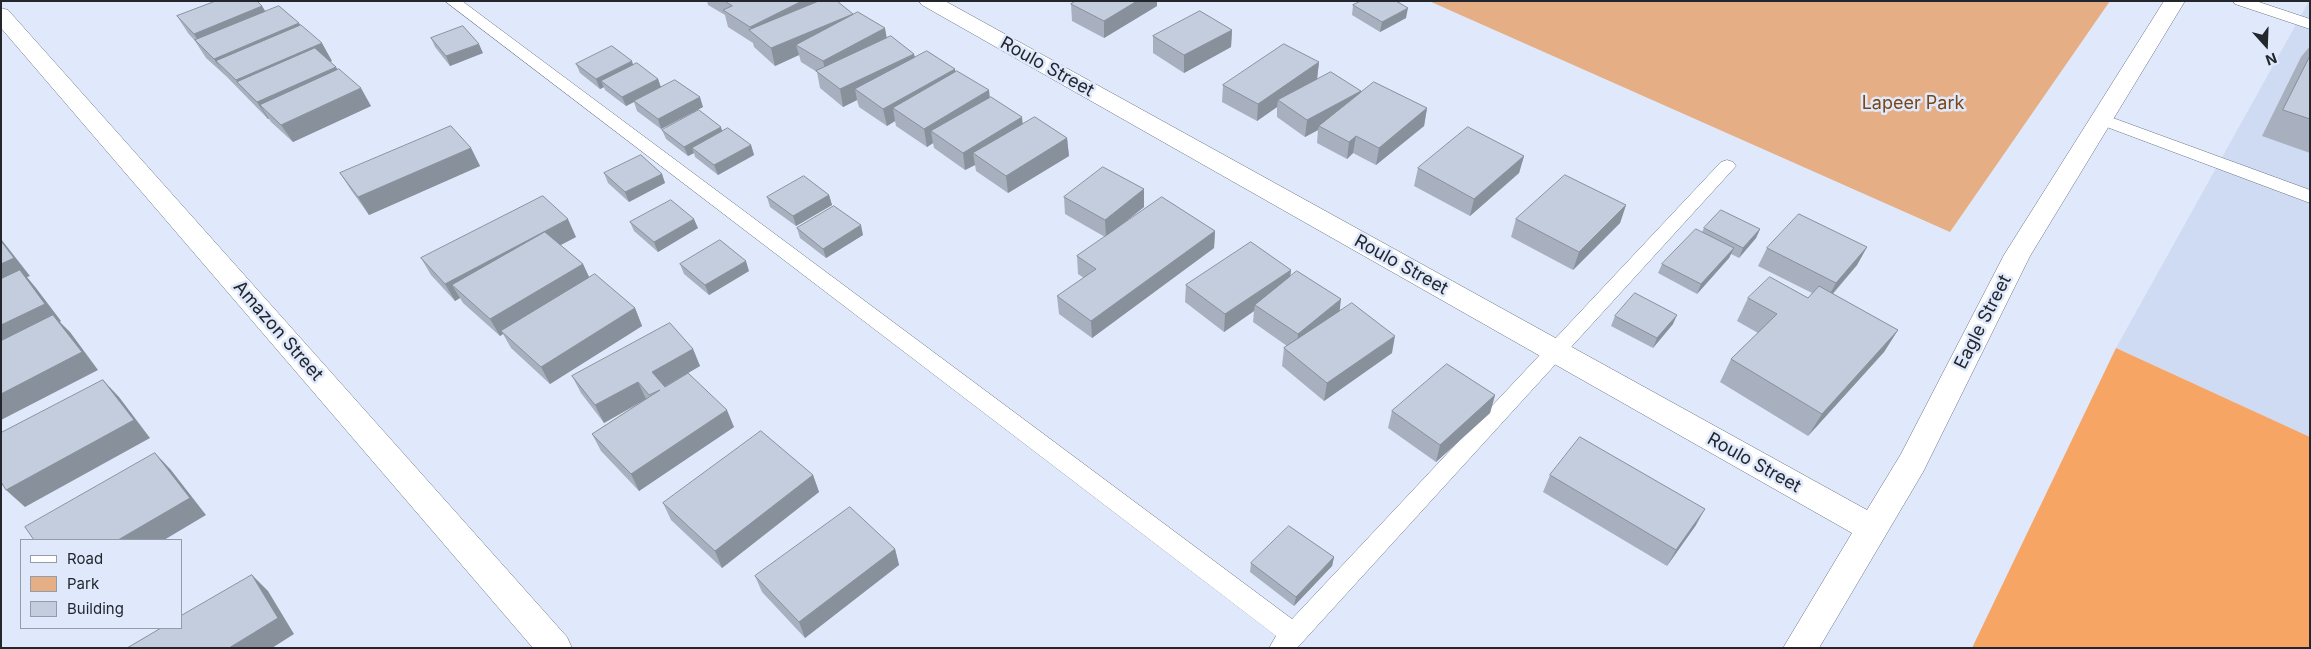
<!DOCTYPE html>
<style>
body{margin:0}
#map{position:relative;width:2311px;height:649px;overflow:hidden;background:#dfe9fb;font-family:Inter,sans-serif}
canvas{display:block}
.frame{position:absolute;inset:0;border:2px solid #23272d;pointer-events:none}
.legend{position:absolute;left:20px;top:539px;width:162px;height:90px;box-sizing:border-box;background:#dfe9fb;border:1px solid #949ba9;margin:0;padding:6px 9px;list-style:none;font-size:15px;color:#23272d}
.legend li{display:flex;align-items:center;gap:10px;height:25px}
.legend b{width:25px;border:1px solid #949ba9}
.north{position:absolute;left:2241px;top:20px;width:50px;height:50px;-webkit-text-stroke:4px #dfe9fb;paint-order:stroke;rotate:160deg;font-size:14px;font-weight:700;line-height:20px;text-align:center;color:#23272d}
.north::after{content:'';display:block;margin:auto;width:18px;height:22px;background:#23272d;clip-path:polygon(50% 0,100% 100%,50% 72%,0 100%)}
</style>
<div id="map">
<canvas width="2311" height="649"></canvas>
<div class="frame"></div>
<ul class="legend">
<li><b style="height:6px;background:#fff"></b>Road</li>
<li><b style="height:14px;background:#e6ae84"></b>Park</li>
<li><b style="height:14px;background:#c3cdde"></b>Building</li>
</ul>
<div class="north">N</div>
</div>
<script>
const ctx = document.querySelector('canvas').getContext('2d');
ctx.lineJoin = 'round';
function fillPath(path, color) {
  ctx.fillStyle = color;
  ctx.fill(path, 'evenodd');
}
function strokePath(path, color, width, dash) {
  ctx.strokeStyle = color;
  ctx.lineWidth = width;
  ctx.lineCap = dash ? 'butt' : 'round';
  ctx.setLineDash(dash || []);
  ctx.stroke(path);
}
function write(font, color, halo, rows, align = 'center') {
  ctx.font = font + ' Inter,sans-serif';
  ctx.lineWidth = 5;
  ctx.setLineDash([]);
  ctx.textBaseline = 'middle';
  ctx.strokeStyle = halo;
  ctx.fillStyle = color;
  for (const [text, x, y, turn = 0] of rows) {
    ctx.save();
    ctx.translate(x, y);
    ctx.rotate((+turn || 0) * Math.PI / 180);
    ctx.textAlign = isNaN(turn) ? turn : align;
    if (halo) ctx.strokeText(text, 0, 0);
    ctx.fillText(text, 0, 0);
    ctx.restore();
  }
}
fillPath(new Path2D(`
 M2309,1H2310V437L2116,348Z`), '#cedbf3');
fillPath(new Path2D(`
 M1429,1H2110L1950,232Z`), '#e6ae84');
fillPath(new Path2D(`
 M2116,348L2310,437V648H1972Z`), '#f7a564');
const service = new Path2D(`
 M445,1H462L1292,619L1721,162L1727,160L1733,162L1736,166L1297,648H1269L1276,636Z
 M2233,1H2256L2310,19V29L2235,4Z
 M2102,114L2310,190V203L2096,123L2094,119L2096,115Z`);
const minor = new Path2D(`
 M919,1H945L1867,510L1901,454L2004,255L2164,1H2185L2030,256L1923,472L1819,648H1783L1852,533L922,5Z
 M1,8L8,10L567,637L572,648H533L1,28Z`);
strokePath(service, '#6b7483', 1);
strokePath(minor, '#6b7483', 1);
fillPath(service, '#fff');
fillPath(minor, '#fff');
fillPath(new Path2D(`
 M707,1H837L853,15L887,38L914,54L915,57L955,69V72L990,98L1023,124L1067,138L1069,156L1008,193L976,171L975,165L965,170L934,148L933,143L927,147L896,126L895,121L887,126L859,107L857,100L843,107L820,88L817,72L801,62L799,55L775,66L754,47L753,43L728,27L725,15L708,5Z
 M1076,1H1157V6L1104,38L1072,21L1071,4Z
 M1353,5L1406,18L1380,32L1352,15Z
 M262,6L265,12L301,26L332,61H330L371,106L293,142L271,122L269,119H268L226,76L206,58L195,41L188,33L177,16Z
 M1232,30L1231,47L1184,73L1153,53V36Z
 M431,38L483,53L450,66L435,47Z
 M2310,46V153L2262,136L2301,57Z
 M1319,62L1317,79L1361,91L1360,93L1427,108L1424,126L1376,165L1353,153L1347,159L1317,143L1318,130L1305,137L1277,117V107L1257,121L1222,102L1223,85Z
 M576,64L658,79L661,87L703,107L661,129L637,111L634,102L626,106L605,90L604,87L600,89L580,73Z
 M662,130L722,131L751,145L754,155L718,175L695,157L694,153L688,156L666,139Z
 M471,148L480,166L369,215L351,190L340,173Z
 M1524,156L1519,173L1470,216L1414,186L1418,168Z
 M604,173L662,174L665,183L629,202L608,183Z
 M1144,189V207L1116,229L1215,231L1214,248L1092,338L1059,314L1057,296L1084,278L1078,274L1077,256L1105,237L1065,214L1064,197Z
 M829,195L832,205L796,226L770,207L767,197Z
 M1626,205L1620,223L1573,270L1511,237L1516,219Z
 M630,222L698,228L658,252L634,231Z
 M797,228L863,235L826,258L800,238Z
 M1704,228L1760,229L1756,238L1739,258L1731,254L1729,258L1697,294L1658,273L1662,264L1702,232Z
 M576,237L560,245L583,264L589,278L635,308L642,326L550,384L511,348L503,334L500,336L463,303L460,298L455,301L431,275L421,258Z
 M1867,247L1857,265L1833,294L1898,330L1884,352L1808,436L1720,382L1731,359L1758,333L1737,321L1748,298H1808L1812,293L1758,266L1767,248Z
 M680,264L749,271L709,295L684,274Z
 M1291,270L1290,277L1339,311L1392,353L1324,401L1282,366L1284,348L1287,346L1253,322L1254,311L1224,332L1185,302L1186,285Z
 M1615,316L1673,324L1653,348L1611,326Z
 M693,349L700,366L688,373L734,427L639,491L601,451L592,434L646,399L604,423L581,393L572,376Z
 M1495,395L1490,413L1436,462L1388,428L1392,411Z
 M813,475L819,492L722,568L671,520L663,503Z
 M1550,475L1696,525L1667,566L1543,492Z
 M895,549L899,565L805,638L762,592L755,576Z
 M1334,557L1332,566L1294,606L1250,572L1251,563Z`), '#a8b0bf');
fillPath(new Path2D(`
 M802,1H827L751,31L750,27Z
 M1137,1H1157V6L1104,38V21Z
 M262,6L273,23L205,51L194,34Z
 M1408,8L1406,18L1380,32L1382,22Z
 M853,14L856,31L796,45L799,55L775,66L771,48Z
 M299,23L309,40L216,61L225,76L214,59Z
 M885,28L888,45L827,79L823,61Z
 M1232,30L1231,47L1184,73V55Z
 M322,43L332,61L251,96L236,80Z
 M479,44L483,53L450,66L446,56Z
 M914,54L917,71L855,89L857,100L843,107L840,89Z
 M632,61L635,71L601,81L604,87L600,89L596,79Z
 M1319,62L1317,79L1278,100L1277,107L1257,121L1258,104Z
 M336,67L346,84L260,105L269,119H268L257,102Z
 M955,69L957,86L893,108L895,121L887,126L883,109Z
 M658,79L661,88L626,106L622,97Z
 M361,88L371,106L293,142L281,125Z
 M989,90L991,108L931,131L933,143L927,147L924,129Z
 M1361,91L1358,109L1319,126L1318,130L1305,137L1307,120Z
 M700,97L703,107L661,129L658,119Z
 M1427,108L1424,126L1376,165L1379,148Z
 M1022,117L1024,135L973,153L975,165L965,170L963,153Z
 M721,127L724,137L692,148L694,153L688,156L684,147Z
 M1356,136L1353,153L1347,159L1349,142Z
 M1067,138L1069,156L1008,193L1006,176Z
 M751,145L754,155L718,175L714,165Z
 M471,148L480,166L369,215L358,197Z
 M1524,156L1519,173L1470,216L1474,199Z
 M662,174L665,183L629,202L625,192Z
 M1144,189V207L1106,237L1105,220Z
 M829,195L832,205L796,226L793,216Z
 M1626,205L1620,223L1573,270L1579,252Z
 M568,219L576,237L464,296L452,285L460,298L455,301L445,284Z
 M694,219L698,228L658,252L654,242Z
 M861,225L863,235L826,258L823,249Z
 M1760,229L1756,238L1739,258L1743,248Z
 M1215,231L1214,248L1092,338L1091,321Z
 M1,239L30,276L27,277L36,288L61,321L60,322L70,332L98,370L1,420Z
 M1867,247L1857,265L1826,301L1836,283Z
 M1734,248L1729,258L1697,294L1701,284Z
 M746,261L749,271L709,295L705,285Z
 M583,264L591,281L501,331L503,334L500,336L490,319Z
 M1291,270L1289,287L1255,305L1254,311L1224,332L1225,314Z
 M1341,299L1339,317L1296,352L1298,334Z
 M635,308L642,326L550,384L541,367Z
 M1677,315L1673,324L1653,348L1657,338Z
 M1898,330L1884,352L1808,436L1822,414Z
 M1395,336L1392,353L1324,401L1327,383Z
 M693,349L700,366L660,389L652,372Z
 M103,380L119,397L150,438L25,507L6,490Z
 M638,382L646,399L604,423L595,405Z
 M1495,395L1490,413L1436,462L1440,445Z
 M727,410L734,427L639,491L631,474Z
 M155,453L171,470L206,515L164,540H118Z
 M813,475L819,492L722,568L715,551Z
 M1705,509L1696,525L1667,566L1676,550Z
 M895,549L899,565L805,638L799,622Z
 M1334,557L1332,566L1294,606L1296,597Z
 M252,575L268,591L294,634L272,648H229Z`), '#88909b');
const building = new Path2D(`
 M216,1H257L262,6L194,34L177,16Z
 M725,1H802L750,27L723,10L732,6Z
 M819,1H837L853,14L771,48L749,30Z
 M1076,1H1137L1104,21L1071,4Z
 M1361,1H1396L1408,8L1382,22L1353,5Z
 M279,6L299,23L214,59L195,40Z
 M1200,11L1232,30L1184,55L1153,36Z
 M858,12L885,28L823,61L796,45Z
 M301,25L322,43L236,80L216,61Z
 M463,26L479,44L446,56L431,38Z
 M891,36L914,54L840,89L816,71Z
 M1284,44L1319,62L1258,104L1223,85Z
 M612,46L632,61L596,79L576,64Z
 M315,48L336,67L257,102L237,82Z
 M927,51L955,69L883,109L855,89Z
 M2310,56V119L2283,110Z
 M637,63L658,79L622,97L601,81Z
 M339,69L361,88L281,125L260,105Z
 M957,71L989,90L924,129L893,108Z
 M1331,72L1361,91L1307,120L1278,100Z
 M675,80L700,97L658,119L634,101Z
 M1374,82L1427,108L1379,148L1356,136L1349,142L1319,126Z
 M991,97L1022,117L963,153L931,131Z
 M699,110L721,127L684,147L662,130Z
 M1035,117L1067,138L1006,176L973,153Z
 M451,126L471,148L358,197L340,173Z
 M1468,127L1524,156L1474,199L1418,168Z
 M728,128L751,145L714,165L692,148Z
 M641,155L662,174L625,192L604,173Z
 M1103,167L1144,189L1105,220L1064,197Z
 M1565,175L1626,205L1579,252L1516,219Z
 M804,176L829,195L793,216L767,197Z
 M543,196L568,219L445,284L421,258Z
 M1162,197L1215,231L1091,321L1057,296L1096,269L1077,256Z
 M671,200L694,219L654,242L630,222Z
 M834,206L861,225L823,249L797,228Z
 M1721,210L1760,229L1743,248L1704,228Z
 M1799,214L1867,247L1836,283L1767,248Z
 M1696,229L1734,248L1701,284L1662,264Z
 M545,232L583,264L490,319L452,285Z
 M720,240L746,261L705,285L680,264Z
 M1,241L14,258L1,264Z
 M1251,242L1291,270L1225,314L1186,285Z
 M20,270L45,304L1,325V279Z
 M1297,271L1341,299L1298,334L1255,305Z
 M595,274L635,308L541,367L501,331Z
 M1770,277L1808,298L1819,286L1898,330L1822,414L1731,359L1777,314L1748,298Z
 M1635,293L1677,315L1657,338L1615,316Z
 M1352,303L1395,336L1327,383L1284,348Z
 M53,315L82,352L1,394V341Z
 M670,323L693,349L652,372L665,387L688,373L727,410L631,474L592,434L660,390L649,395L638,382L595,405L572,376Z
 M1447,364L1495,395L1440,445L1392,411Z
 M103,380L134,420L6,490L1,482V433Z
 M761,431L813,475L715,551L663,503Z
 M1580,437L1705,509L1676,550L1550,475Z
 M155,453L190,498L118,540H34L25,527Z
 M850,507L895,549L799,622L755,576Z
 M1289,526L1334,557L1296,597L1251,563Z
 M252,575L278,618L229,648H127L161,628H181V616Z`);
fillPath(building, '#c3cdde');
strokePath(building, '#88909b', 1);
write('18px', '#23272d', '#dfe9fb', [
 ["Roulo Street",1047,67,29],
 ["Roulo Street",1401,265,29],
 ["Eagle Street",1983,322,-63],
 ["Amazon Street",278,331,49],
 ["Roulo Street",1754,463,29]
]);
write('18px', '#7b4616', '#dfe9fb', [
 ["Lapeer Park",1913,104]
]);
</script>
